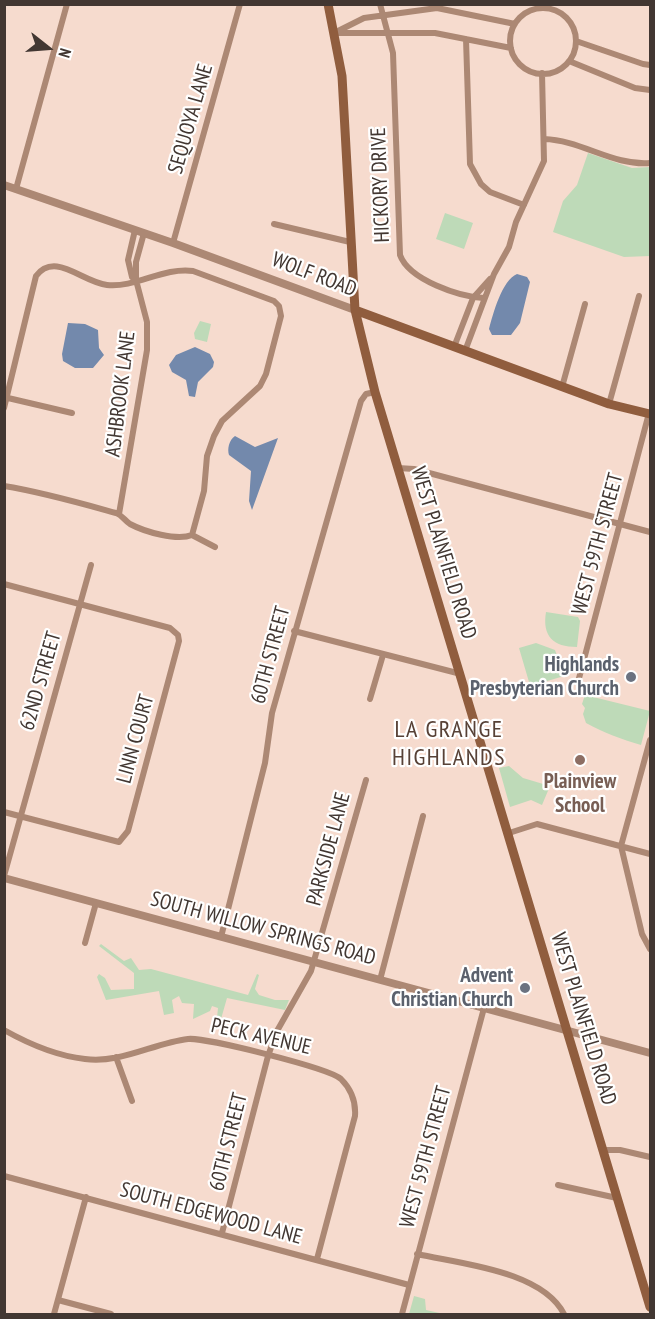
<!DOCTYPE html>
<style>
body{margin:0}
#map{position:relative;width:655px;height:1319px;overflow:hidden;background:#f6dbce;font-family:"PT Sans Narrow",sans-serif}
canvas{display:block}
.frame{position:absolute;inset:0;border:6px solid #423732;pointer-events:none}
.north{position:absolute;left:18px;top:18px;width:60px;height:60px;-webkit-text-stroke:4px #fff;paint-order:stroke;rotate:107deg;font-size:16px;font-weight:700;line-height:24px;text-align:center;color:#423732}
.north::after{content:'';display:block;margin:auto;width:21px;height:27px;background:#423732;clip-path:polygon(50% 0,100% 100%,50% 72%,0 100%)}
</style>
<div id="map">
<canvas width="655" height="1319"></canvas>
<div class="frame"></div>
<div class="north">N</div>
</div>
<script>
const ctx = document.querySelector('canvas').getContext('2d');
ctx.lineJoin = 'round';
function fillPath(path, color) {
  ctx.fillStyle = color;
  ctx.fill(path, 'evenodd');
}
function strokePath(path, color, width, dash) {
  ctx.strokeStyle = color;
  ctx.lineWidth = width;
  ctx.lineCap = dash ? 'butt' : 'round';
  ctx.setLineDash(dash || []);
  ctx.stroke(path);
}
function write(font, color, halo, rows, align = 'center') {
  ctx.font = font + ' "PT Sans Narrow",sans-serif';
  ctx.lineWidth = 4.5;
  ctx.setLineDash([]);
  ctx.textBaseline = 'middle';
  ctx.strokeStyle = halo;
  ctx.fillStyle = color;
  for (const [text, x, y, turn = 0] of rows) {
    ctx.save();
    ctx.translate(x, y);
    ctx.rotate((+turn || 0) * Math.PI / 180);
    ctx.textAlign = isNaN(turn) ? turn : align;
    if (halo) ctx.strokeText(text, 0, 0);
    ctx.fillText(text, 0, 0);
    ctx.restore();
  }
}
fillPath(new Path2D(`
 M588,153L632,168L650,167V256L624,257L553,232L563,201L577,185Z
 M445,213L473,223L464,249L436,239Z
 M200,321L211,324L207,342L195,339L194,333Z
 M546,612L578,617L580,621L577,647C553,647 542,636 546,612Z
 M536,643L555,650L564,676L534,685L529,682L519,648Z
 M585,695L650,711L641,745C621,739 604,733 586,723L583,714L585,708L582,704Z
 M509,766L523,778L550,786L542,805L531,800L510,807L499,768Z
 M101,944L124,961L131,958L139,970L151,969L248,995L257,974L259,975L255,989L259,995L275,1000H289L285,1010L227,998L221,1019L217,1018L218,1008L212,1006L210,1011L193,1019L194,1004L182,1003L179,996L172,1000L174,1013L164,1015L159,991L106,1000L97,977L99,974L105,978L111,990L134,989V973L99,946Z
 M414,1296L425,1299L426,1310L444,1314H409Z`), '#bedab8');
fillPath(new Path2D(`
 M517,274L527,277L530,282L520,323L511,335H492L489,329C493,314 502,280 517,274Z
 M68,323L85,324L98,330L99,348L104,355L93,368H75L63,361L62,354Z
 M195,347L210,354L214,362L213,367L198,382L195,397L189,396L186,380L172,372L169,365L176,355Z
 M235,436L255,447L278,438L252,510L249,501L251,471L229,455C227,449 229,440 235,436Z`), '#7389ac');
strokePath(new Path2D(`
 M4,1291V1307`), '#7389ac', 1.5);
strokePath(new Path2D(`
 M380,4L393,53L400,255C409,280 460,297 484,298
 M510 41a33 33 0 1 1 66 0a33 33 0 1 1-66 0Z
 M334,33L364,18L437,8L515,24
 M335,33H435L511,48
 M466,39L470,164L481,184L490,192L524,205
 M576,41L643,64L650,65
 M569,61L635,88L650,90
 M544,139C581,140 613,166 650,163
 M16,189L67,4
 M274,224L350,242
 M135,230L128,260L132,277L136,280
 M173,243L240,4
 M454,347L473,298L490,279
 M465,351L494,274L509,247L516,222L544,161L542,73
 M562,387L585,304
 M8,398L72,413
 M609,404L639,296
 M4,408L36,276C55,251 82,282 107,285C136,288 163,267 193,271L274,301L279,306L281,316L266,374L260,386L222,421L214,436L207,456L204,491L192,535
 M398,468L414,469L650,532
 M4,486C42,492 80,503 116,513C122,515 125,521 130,524C145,532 177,541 192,535
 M119,514L147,350V322L136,280V262L144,233
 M192,535L215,547
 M4,584L170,628L178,635L179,641L128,831L119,842L4,812
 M294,631L461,674
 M578,682L649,413
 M370,699L383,655
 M650,740L621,846L642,934L650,949
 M509,833L537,824L650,854
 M4,876L91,565
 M221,937L265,763L272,713L361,401L366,394L375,392
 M85,943L96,903
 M380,980L423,816
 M4,1030C29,1044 57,1056 85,1059C120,1064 154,1043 188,1039C204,1037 329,1068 341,1079C351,1089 356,1102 355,1116L317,1259
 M116,1057L132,1101
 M603,1150H620L650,1157
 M4,1176L409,1285
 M558,1185L617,1198
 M222,1233L268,1056L277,1031L311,971L366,780
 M417,1254C462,1264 542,1271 564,1314
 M58,1300L111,1314
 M54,1314L86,1197
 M402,1314L484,1008`), '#ac8874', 6);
strokePath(new Path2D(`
 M4,185L173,243L355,310
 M4,878L650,1053`), '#ac8874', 8);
strokePath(new Path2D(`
 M328,4L342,76L355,310L375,392L650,1307
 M355,310L609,404L650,414`), '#905d3e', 9);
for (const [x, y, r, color] of [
 [631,677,6,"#6b7280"],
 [580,760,6,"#8d6e63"],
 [525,988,6,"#6b7280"]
]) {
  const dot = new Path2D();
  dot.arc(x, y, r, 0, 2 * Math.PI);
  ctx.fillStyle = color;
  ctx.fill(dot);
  strokePath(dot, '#fff', 2);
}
write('21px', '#423732', '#fff', [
 ["SEQUOYA LANE",191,119,-74],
 ["HICKORY DRIVE",381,185,-92],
 ["WOLF ROAD",314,275,21],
 ["ASHBROOK LANE",121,394,-83],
 ["WEST 59TH STREET",598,544,-75],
 ["WEST PLAINFIELD ROAD",443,553,73],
 ["60TH STREET",271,655,-75],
 ["62ND STREET",41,681,-74],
 ["LINN COURT",136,739,-75],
 ["PARKSIDE LANE",329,849,-75],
 ["SOUTH WILLOW SPRINGS ROAD",263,929,15],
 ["WEST PLAINFIELD ROAD",583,1019,73],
 ["PECK AVENUE",261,1037,13],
 ["60TH STREET",229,1142,-76],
 ["WEST 59TH STREET",426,1157,-75],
 ["SOUTH EDGEWOOD LANE",211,1214,15]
]);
write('bold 21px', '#5b616d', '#fff', [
 ["Highlands",619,665],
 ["Presbyterian Church",619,689],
 ["Advent",513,976],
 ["Christian Church",513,1000]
], 'right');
write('bold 21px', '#785e54', '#fff', [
 ["Plainview",580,782],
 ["School",580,806]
]);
ctx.letterSpacing = '1.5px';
write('24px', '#574136', '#fff', [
 ["LA GRANGE",449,730],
 ["HIGHLANDS",449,758]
]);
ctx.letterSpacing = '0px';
</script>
